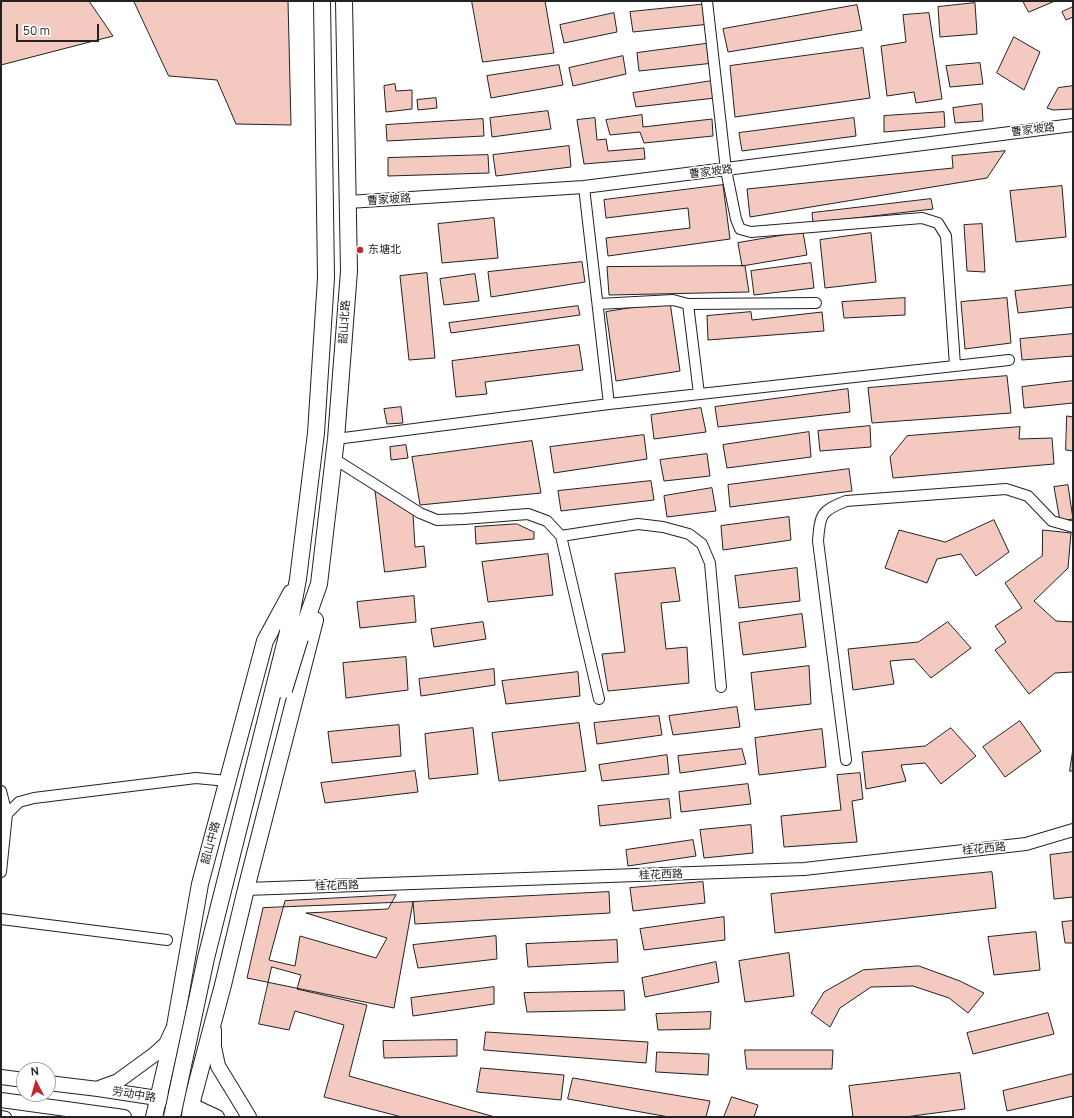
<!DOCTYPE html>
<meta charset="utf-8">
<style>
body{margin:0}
#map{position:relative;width:1074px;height:1118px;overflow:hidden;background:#fff;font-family:Manrope,sans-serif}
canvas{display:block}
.frame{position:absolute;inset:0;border:2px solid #222;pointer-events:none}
.north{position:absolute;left:16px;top:1062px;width:40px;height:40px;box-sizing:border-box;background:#fff;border:1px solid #a7a7a7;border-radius:50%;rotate:354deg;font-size:11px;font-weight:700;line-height:16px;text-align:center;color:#222}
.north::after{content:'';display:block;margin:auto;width:14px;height:18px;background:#c62828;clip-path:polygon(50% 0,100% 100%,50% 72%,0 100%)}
.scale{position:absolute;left:16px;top:24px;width:83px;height:18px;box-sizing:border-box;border:2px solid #222;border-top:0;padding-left:5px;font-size:12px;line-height:14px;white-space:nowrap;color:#222;-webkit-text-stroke:3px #fff;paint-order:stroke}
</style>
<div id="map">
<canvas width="1074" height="1118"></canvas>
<div class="frame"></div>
<div class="north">N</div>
<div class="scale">50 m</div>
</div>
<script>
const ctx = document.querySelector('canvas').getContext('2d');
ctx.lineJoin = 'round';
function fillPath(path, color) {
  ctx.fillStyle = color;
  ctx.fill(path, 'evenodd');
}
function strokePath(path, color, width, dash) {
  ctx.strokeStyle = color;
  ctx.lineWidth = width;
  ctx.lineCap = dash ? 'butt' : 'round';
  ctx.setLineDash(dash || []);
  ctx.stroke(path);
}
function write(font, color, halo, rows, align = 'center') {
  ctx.font = font + ' Manrope,"Noto Sans SC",sans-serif';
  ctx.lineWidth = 3;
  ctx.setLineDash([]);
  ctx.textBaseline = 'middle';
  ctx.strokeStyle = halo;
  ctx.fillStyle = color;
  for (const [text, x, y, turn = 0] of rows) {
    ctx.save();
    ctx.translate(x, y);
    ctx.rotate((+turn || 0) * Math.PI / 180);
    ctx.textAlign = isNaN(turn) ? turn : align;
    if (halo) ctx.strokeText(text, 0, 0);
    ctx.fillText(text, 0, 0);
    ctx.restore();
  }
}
const building = new Path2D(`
 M1,1H89L113,36L1,65Z
 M134,1H288L291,125L236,124L217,80L169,76Z
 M472,1H545L554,53L483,62Z
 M1023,1H1055L1029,12Z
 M975,3L977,34L940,37L938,7Z
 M708,4L710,24L633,32L630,12Z
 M857,5L862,30L728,52L723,29Z
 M1073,7V17L1066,20L1062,12Z
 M614,13L617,32L564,43L560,25Z
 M929,13L942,99L916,103L914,92L887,96L881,46L906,42L903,15Z
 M1014,37L1040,52L1024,90L997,73Z
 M712,43L714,63L639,71L637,53Z
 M863,48L870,98L735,117L730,66Z
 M623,56L626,74L573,86L569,68Z
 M980,63L983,84L950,87L946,66Z
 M559,65L563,85L491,98L487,76Z
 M712,81L715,98L636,107L633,93Z
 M395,84L396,91L412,90V109L386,112L384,86Z
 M1073,86V109L1053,110L1047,108L1058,88Z
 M436,98L437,108L418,110L417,100Z
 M982,104L983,121L955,123L953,108Z
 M548,111L551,129L492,137L490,118Z
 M944,112L945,127L884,132V116Z
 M642,115L643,127L712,119L713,136L644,143L640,132L610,135L606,120Z
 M595,118L597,140L606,139L608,151L644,148L645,159L584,164L577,120Z
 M854,118L856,136L742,151L739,133Z
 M483,119L484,136L387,141L386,125Z
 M569,146L571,167L496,176L493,155Z
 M1005,151L987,178L750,217L747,189L953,168L952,156Z
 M488,155L489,173L388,176V158Z
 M723,185L730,239L608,256L606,238L690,228L688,208L606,218L604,200Z
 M1062,186L1066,237L1016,242L1010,191Z
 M931,199L933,209L813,223L812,213Z
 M494,218L498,258L442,263L438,224Z
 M982,224L985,272L967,271L964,225Z
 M803,232L807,255L742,266L738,243Z
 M871,233L876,282L825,288L820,240Z
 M582,262L585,282L491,297L488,272Z
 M811,263L814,288L754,295L751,271Z
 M745,266L749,292L609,295L607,267Z
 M427,273L435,358L409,360L400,276Z
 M475,274L479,301L444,305L440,279Z
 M1073,285V307L1018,313L1015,291Z
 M905,298V315L844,318L842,302Z
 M1007,298L1011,343L965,349L961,302Z
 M670,302L680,371L616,381L606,312Z
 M578,306L580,315L451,333L449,323Z
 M751,312L752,320L822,312L824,331L708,340L707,316Z
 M1073,334V356L1022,360L1020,339Z
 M579,345L583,370L485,382L487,394L456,397L452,361Z
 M1007,376L1011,413L872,423L868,388Z
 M1073,381V403L1024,408L1022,387Z
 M848,389L850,412L718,427L715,407Z
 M401,407L403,423L387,424L384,409Z
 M701,408L706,432L654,439L651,415Z
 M1067,416L1073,417V451L1066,450Z
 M870,426L871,447L820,451L818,431Z
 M1020,427L1019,439L1052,438L1054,464L893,478L890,457L907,436Z
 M809,432L811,457L727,468L723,445Z
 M644,435L647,459L554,473L550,447Z
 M532,441L541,493L420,505L412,457Z
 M406,445L408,458L391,460L390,447Z
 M707,454L710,476L664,481L660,460Z
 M849,469L852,491L730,507L728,485Z
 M651,481L654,500L561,511L558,491Z
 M1068,485L1073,519L1060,521L1054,487Z
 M375,488L413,514L415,547L424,546L426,567L385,572Z
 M712,488L716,511L667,517L664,496Z
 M789,517L791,540L723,550L721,526Z
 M994,520L1009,552L976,576L961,554L937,559L927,583L885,568L899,530L945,542Z
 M517,524L534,532V539L476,544L475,527Z
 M1043,530L1071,533L1068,568L1034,601L1056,621L1073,622V672L1055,673L1029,694L995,650L1006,642L995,626L1022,608L1005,583L1042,556Z
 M548,554L553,595L488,602L482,562Z
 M675,568L680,601L661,603L666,649L687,647L689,683L608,691L602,654L625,652L615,574Z
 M797,568L800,601L739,608L735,576Z
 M414,596L416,622L360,628L357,602Z
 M802,614L806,647L743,655L739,623Z
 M483,622L486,639L434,647L431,629Z
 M948,622L971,648L931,678L914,659L890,661L894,684L853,690L848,649L918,642Z
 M406,657L408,690L346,698L343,663Z
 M809,666L811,704L755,710L751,673Z
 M494,669L495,685L421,696L419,679Z
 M578,672L580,696L506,704L502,681Z
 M737,707L740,727L673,735L669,716Z
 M659,716L662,735L597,744L594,723Z
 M1020,721L1041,751L1005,777L983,747Z
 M579,723L586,771L499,781L492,733Z
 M399,725L401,756L332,763L328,732Z
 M473,728L478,774L429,779L425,734Z
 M951,728L976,756L941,784L925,763L901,765L906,781L866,789L862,752L925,746Z
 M822,729L826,767L759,775L755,738Z
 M742,749L746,764L680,773L678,756Z
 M1073,749V771H1070Z
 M667,755L669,774L602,781L599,765Z
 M415,771L418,792L325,803L321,783Z
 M860,773L863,799L852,801L857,842L784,847L781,816L841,810L837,775Z
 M748,784L751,804L681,812L679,792Z
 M669,799L671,818L600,826L598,806Z
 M751,825L753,853L704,858L700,830Z
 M693,840L696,856L628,866L626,850Z
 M1073,852V897L1054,899L1050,855Z
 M992,872L996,908L775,933L771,894Z
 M703,882L705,903L633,911L630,888Z
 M609,892L610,913L415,924L413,902Z
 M396,895L388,909L306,913L387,938L376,958L300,936L295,966L269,960L285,901Z
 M413,902L394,1008L247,978L263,908Z
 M724,917L725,940L644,950L640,929Z
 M1073,921V943H1065L1062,922Z
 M1036,932L1040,970L994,975L988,937Z
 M496,936L497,959L418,968L413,945Z
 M617,940L618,962L528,967L526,944Z
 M789,953L794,996L745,1002L739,961Z
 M716,962L719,982L645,997L642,978Z
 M919,966L960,981L984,993L968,1013L949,998L913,986L871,987L840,1008L830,1027L811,1013L824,992L863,970Z
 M272,967L301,975L297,989L367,1005L349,1076L495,1117H402L324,1097L344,1025L295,1011L289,1030L259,1024Z
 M494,987V1004L413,1016L411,998Z
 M624,991L625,1010L527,1012L524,993Z
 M711,1012L710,1029L658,1030L656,1014Z
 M1048,1013L1054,1034L973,1054L967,1033Z
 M486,1032L648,1042L646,1063L484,1050Z
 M457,1040V1056L384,1058L383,1041Z
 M745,1050H833L832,1069H747Z
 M657,1052L709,1054L708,1075L656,1072Z
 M481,1068L564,1075L561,1100L477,1092Z
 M960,1073L965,1109L905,1117H853L849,1086Z
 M1073,1074V1096L1007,1111L1003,1091Z
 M573,1078L710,1101L706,1117H669L568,1099Z
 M732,1097L758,1105L754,1117H724Z`);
fillPath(building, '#f3c9c0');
strokePath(building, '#222', 1);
const minor = new Path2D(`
 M707,1L726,170L736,219L740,229L751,232L922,218L938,223L946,236L955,365
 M584,187L609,404
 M598,304L673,300L688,304L816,303
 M688,304L699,394
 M336,439L609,404L1009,360
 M333,458L420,513L437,520L464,519L528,514L547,521L561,536L599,699
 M561,536L638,524L663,527L689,534L702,544L710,563L721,687
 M846,760L818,541C820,514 821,511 846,501L1006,489L1028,496L1052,521L1073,527
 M1,791L7,814
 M1,872L7,814L19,802L34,798L196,778L227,781
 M1,919L167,940
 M1,1116L6,1117`);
const tertiary = new Path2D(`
 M348,202L584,187L1073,125
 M246,889L804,869L1026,844L1073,830`);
const secondary = new Path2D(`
 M214,1030V1047L218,1066L249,1117
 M1,1077L24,1080
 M48,1083L98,1089L157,1098L191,1105L217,1117
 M99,1088L118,1081L155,1054L166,1044L172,1031
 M1,1100L124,1117`);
const primary = new Path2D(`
 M288,632L298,579L316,433L326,278L322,1
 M300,638L319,584L336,439L349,271L344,1
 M154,1117L175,1026L200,884L265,641L291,593
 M190,1117L191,1105L223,985L246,889L315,620`);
strokePath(minor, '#222', 12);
strokePath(tertiary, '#222', 14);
strokePath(secondary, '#222', 16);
strokePath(primary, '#222', 18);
strokePath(minor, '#fff', 10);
strokePath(tertiary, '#fff', 12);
strokePath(secondary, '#fff', 14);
strokePath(primary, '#fff', 16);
const primaryBridge = new Path2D(`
 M284,690L300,638
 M172,1117L206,958L288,632`);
strokePath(primaryBridge, '#222', 18, []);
strokePath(primaryBridge, '#fff', 16);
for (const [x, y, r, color] of [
 [360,250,4,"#c62828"]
]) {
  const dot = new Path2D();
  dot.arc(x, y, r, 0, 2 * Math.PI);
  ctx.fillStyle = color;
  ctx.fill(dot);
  strokePath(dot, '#fff', 1.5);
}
write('11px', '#222', '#fff', [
 ["曹家坡路",1033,130,-7],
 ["曹家坡路",711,172,-7],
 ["曹家坡路",389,200,-4],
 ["韶山北路",345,322,-86],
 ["韶山中路",211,843,-75],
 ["桂花西路",984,849,-6],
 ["桂花西路",661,875,-2],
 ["桂花西路",337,886,-2],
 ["劳动中路",134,1095,9]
]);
write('11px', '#222', '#fff', [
 ["东塘北",368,250]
], 'left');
</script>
